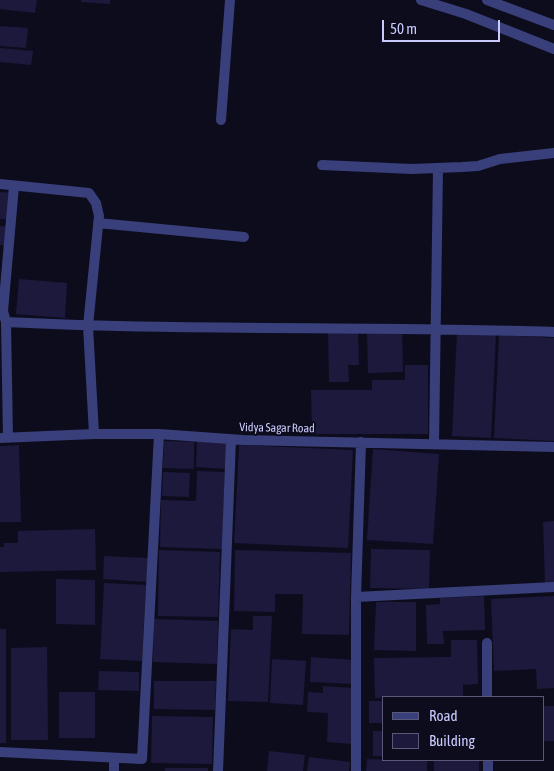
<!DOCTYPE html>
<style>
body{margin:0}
#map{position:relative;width:554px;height:771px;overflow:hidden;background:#0d0c1d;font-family:"Asap Condensed",sans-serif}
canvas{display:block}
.legend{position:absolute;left:382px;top:696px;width:162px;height:65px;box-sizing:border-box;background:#0d0c1d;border:1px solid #595877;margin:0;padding:6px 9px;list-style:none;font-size:15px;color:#cacbfd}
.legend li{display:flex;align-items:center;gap:10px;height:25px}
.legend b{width:25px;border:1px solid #595877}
.scale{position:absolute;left:382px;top:20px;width:118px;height:22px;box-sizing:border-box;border:2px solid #cacbfd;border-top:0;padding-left:6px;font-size:15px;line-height:18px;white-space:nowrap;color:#cacbfd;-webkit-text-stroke:4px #0d0c1d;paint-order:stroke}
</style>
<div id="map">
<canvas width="554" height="771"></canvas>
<ul class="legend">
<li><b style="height:6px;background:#393f7a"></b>Road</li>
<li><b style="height:14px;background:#1c193d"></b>Building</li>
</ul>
<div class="scale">50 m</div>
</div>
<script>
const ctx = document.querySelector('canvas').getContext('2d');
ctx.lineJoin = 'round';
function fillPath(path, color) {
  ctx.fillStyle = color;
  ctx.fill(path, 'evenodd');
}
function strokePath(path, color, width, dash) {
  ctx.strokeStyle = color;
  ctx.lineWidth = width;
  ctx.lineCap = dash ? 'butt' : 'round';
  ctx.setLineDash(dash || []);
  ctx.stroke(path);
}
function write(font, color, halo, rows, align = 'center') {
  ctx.font = font + ' "Asap Condensed",sans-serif';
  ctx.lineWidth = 4;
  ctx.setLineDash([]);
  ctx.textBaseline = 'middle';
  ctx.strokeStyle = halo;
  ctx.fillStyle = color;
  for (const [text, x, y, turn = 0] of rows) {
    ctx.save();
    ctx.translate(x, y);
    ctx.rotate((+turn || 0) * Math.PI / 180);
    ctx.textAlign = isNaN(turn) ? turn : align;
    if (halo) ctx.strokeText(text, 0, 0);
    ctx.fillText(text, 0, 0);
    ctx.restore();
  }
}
fillPath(new Path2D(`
 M0,0H37L35,13L0,9Z
 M81,0H110V4L81,2Z
 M0,26L28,28L26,48L0,46Z
 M0,48L33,51L31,65L0,62Z
 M0,192L17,193L15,220L0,219Z
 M0,226L14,227L12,247L0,245Z
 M19,279L67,283L65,318L16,314Z
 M358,331L359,365H348L349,382H329L328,332Z
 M402,331L403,372L368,373L367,332Z
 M457,332L496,334L491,438L452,436Z
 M499,335L554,338V441L494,438Z
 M405,365H428V434H312L311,390H372V380H405Z
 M164,441L194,442V469L163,468Z
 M197,441L227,443L226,469L196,467Z
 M19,445L21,522H0V446Z
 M239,445L353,450L348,548L234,543Z
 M373,449L439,454L433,544L367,540Z
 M197,471L225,472L222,549L160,547L161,500L196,501Z
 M163,472L190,473L189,497L162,496Z
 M554,521V583H545L543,522Z
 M95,529L96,570L0,572V547H4V543H18V531Z
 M371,549L430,550L429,589L370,588Z
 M159,550L220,552L218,617L158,616Z
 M235,550L351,553L349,635L302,634L303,594H275V612L234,611Z
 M104,556L149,558L148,582L103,579Z
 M56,579L95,580V625L56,624Z
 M104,583L146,585L142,661L100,659Z
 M484,596L485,630L443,631L444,644H427L426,605L440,604V598Z
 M554,596V688L537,689L536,669L494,671L491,599Z
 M376,602H416V651L374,650Z
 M253,616H272L268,702L228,701L231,629L253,630Z
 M154,619L218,621L217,664L153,662Z
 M0,629H6V743H0Z
 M451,640H477L478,684L463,685V696L375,698L374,658L451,657Z
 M47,647L48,740H11V648Z
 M311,657L354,660L353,684L310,682Z
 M272,659L306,661L303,705L270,703Z
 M99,671L139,672V691L98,690Z
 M154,681H216L215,710L154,709Z
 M323,686L354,688L351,744L327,742L328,713L307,712L308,692L323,693Z
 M59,692H95V738H59Z
 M369,701H383V723H369Z
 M543,706H554V741H543Z
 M152,716L213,717L212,764L151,763Z
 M373,731H383V756H373Z
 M269,751L305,755L303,771H267Z
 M309,757L350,762L349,771H307Z
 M367,759L427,761V771H366Z
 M434,760H479V771H434Z
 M165,768H208V771H165Z`), '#1c193d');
strokePath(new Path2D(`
 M221,120L230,0
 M322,165L412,169L462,167L478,166L500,159L554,153
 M0,184L89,193L96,203L99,216L88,326L94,434
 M98,223L244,237
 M6,322C188,331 371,326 554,332
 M0,438L94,434H159L243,440L554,447
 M8,438L6,322L3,311L14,186
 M434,444L438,168
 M356,597L554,587
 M487,643V697
 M0,752L142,759L159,434
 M488,760V771
 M114,771V758
 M218,771L231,440
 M356,771V597L361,442`), '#393f7a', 10);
strokePath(new Path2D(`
 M421,0L466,14L554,49
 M487,0L554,25`), '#393f7a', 10);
write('12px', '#cacbfd', '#0d0c1d', [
 ["Vidya Sagar Road",277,428,1]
]);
</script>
